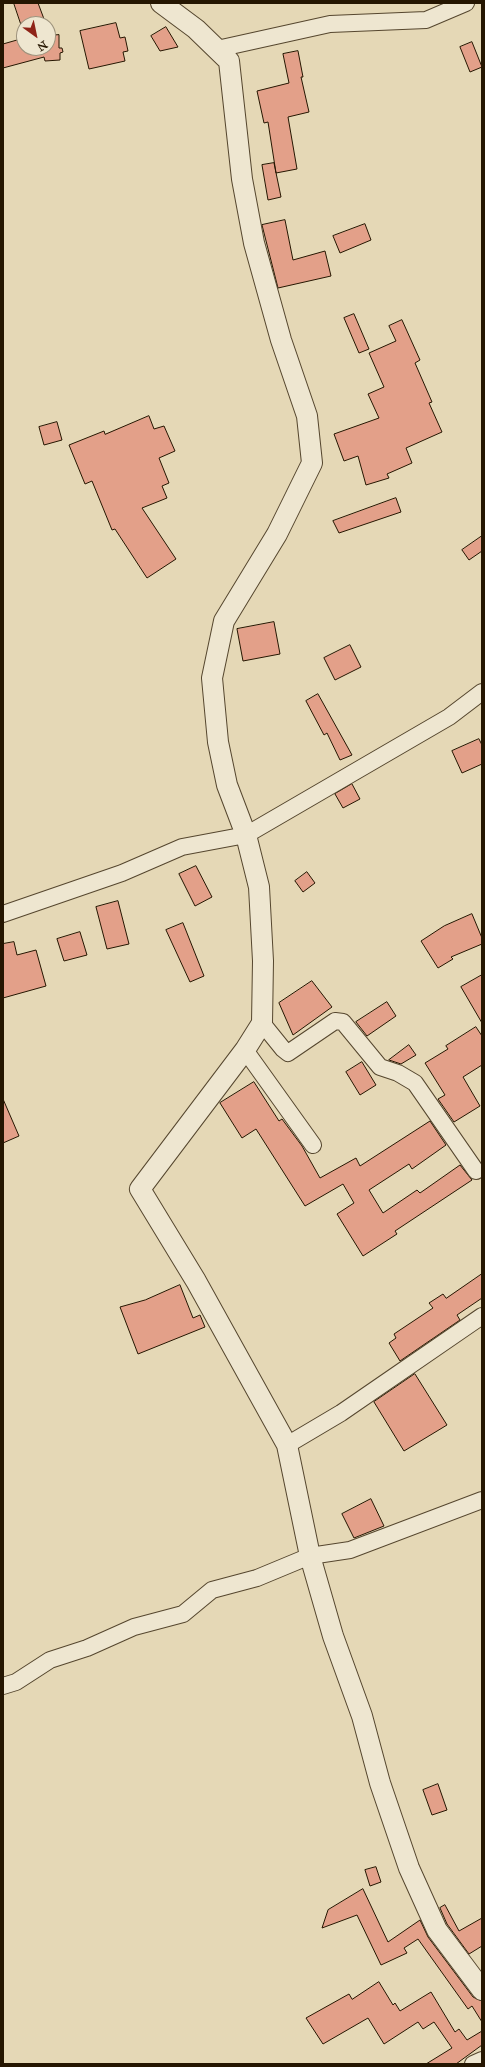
<!DOCTYPE html>
<style>
body{margin:0}
#map{position:relative;width:485px;height:2067px;overflow:hidden;background:#e5d8b6;font-family:"IM FELL Great Primer",serif}
canvas{display:block}
.frame{position:absolute;inset:0;border:4px solid #251601;pointer-events:none}
.north{position:absolute;left:16px;top:16px;width:40px;height:40px;box-sizing:border-box;background:#eee6d0;border:1px solid #9e937d;border-radius:50%;rotate:147deg;font-size:11px;font-weight:700;line-height:16px;text-align:center;color:#251601}
.north::after{content:'';display:block;margin:auto;width:14px;height:18px;background:#8f2418;clip-path:polygon(50% 0,100% 100%,50% 72%,0 100%)}
</style>
<div id="map">
<canvas width="485" height="2067"></canvas>
<div class="frame"></div>
<div class="north">N</div>
</div>
<script>
const ctx = document.querySelector('canvas').getContext('2d');
ctx.lineJoin = 'round';
function fillPath(path, color) {
  ctx.fillStyle = color;
  ctx.fill(path, 'evenodd');
}
function strokePath(path, color, width, dash) {
  ctx.strokeStyle = color;
  ctx.lineWidth = width;
  ctx.lineCap = dash ? 'butt' : 'round';
  ctx.setLineDash(dash || []);
  ctx.stroke(path);
}
const building = new Path2D(`
 M14,3H38L44,19L24,24L22,27Z
 M116,23L120,38L125,37L128,51L123,52L125,61L89,69L80,31Z
 M166,27L178,47L160,51L151,36Z
 M59,35V48H62L63,52L60,53V60L45,61L44,57L3,68V44L24,38V48H48V36Z
 M472,42L482,67L470,72L460,47Z
 M298,51L303,77H301L309,112L288,117L297,169L276,173L268,122L264,123L257,91L289,83L283,54Z
 M274,163L281,197L268,200L262,165Z
 M285,220L293,260L325,251L331,276L278,288L262,225Z
 M365,224L371,240L340,253L333,236Z
 M354,314L369,349L359,353L344,318Z
 M402,320L420,360L415,363L432,402L429,403L442,432L406,448L412,463L387,474L389,478L366,485L358,456L344,461L334,434L379,418L368,394L384,387L369,353L396,341L389,326Z
 M149,416L154,429L164,426L175,451L159,458L169,483L162,486L167,498L142,508L176,559L147,578L115,529L112,530L92,481L85,484L69,445L104,431L105,434Z
 M57,422L62,440L44,445L39,427Z
 M396,498L401,512L339,533L333,521Z
 M482,536V551L469,560L462,550Z
 M274,622L280,654L243,661L237,629Z
 M350,645L361,667L335,680L324,658Z
 M318,694L352,755L340,760L327,733L324,735L306,701Z
 M479,739L482,745V764L462,773L452,751Z
 M352,784L360,799L343,808L335,794Z
 M196,866L212,897L195,906L179,874Z
 M307,872L315,883L303,892L295,881Z
 M118,901L129,944L107,949L96,907Z
 M472,914L482,938V944L451,957L453,959L438,968L421,941L444,926Z
 M183,923L204,976L190,982L166,930Z
 M80,932L87,955L64,961L57,939Z
 M14,942L17,955L36,950L46,986L3,998V944Z
 M482,975V1023L461,987Z
 M312,981L332,1007L293,1035L279,1003Z
 M387,1002L396,1016L367,1036L356,1022Z
 M476,1027L482,1036V1065L463,1077L480,1106L454,1122L438,1099L445,1095L425,1063L448,1049L446,1046Z
 M409,1045L416,1055L401,1064L389,1060Z
 M362,1062L376,1085L360,1095L346,1072Z
 M254,1082L279,1121L282,1119L302,1146L320,1178L356,1158L360,1166L430,1121L446,1145L412,1169L409,1164L369,1190L383,1213L417,1190L420,1193L460,1165L472,1180L395,1231L397,1234L363,1256L337,1214L354,1203L343,1184L305,1206L256,1129L242,1138L220,1103Z
 M3,1099L19,1136L3,1143Z
 M482,1274V1298L457,1315L460,1320L400,1361L389,1343L396,1338L394,1334L433,1308L429,1303L443,1294L446,1298Z
 M180,1285L193,1318L200,1315L205,1327L138,1354L120,1307L145,1300Z
 M415,1374L447,1425L404,1451L374,1402Z
 M371,1499L384,1526L354,1538L342,1514Z
 M438,1784L447,1810L432,1815L423,1790Z
 M376,1867L381,1882L370,1886L365,1870Z
 M363,1889L388,1942L420,1920L428,1937L473,1997L482,2001V2022L472,2006L468,2009L418,1939L404,1948L407,1953L381,1965L357,1915L322,1928L328,1910Z
 M445,1905L459,1931L482,1918V1946L469,1954L447,1924L440,1908Z
 M379,1982L393,2005L395,2003L400,2011L431,1992L455,2032L459,2029L467,2040L482,2031V2045L456,2064H426L452,2048L434,2022L423,2029L418,2022L384,2044L368,2018L323,2044L306,2018L349,1994L352,1999Z`);
fillPath(building, '#e3a089');
strokePath(building, '#251601', 1);
const minor = new Path2D(`
 M217,49L330,24L426,20L466,3
 M3,914L122,873L182,847L246,835L449,717L482,692
 M262,1023L283,1049L288,1053L335,1021L343,1022L380,1067L398,1073L415,1083L476,1171
 M245,1050L313,1145
 M287,1445L341,1413L482,1316
 M3,1686L16,1682L50,1660L87,1648L134,1627L183,1614L212,1590L257,1578L310,1556L350,1550L482,1500
 M473,2064L482,2060`);
const tertiary = new Path2D(`
 M161,3L196,29L229,61L242,179L254,243L281,340L307,416L312,463L277,534L224,621L212,678L218,742L227,785L246,835L259,887L263,961L262,1023L245,1050L140,1189L196,1281L287,1445L310,1556L333,1636L362,1716L380,1783L409,1868L437,1930L482,1990`);
strokePath(minor, '#55462e', 18);
strokePath(tertiary, '#55462e', 22);
strokePath(minor, '#eee6d0', 16);
strokePath(tertiary, '#eee6d0', 20);
</script>
